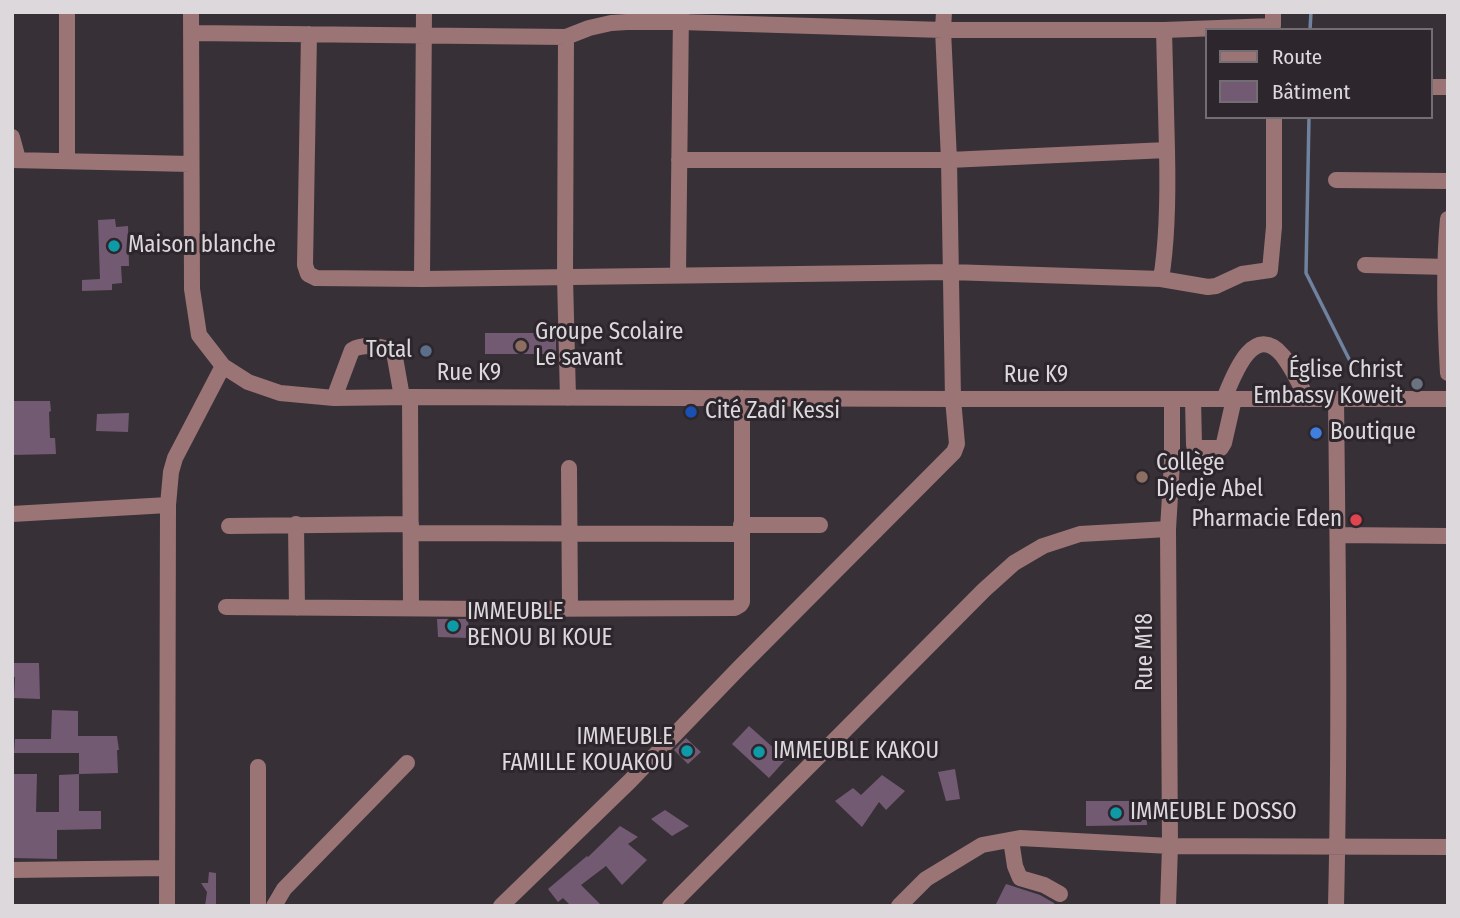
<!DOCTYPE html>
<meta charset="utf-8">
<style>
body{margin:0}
#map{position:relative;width:1460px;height:918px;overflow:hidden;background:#373137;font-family:"Fira Sans Condensed",sans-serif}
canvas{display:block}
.frame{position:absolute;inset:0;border:14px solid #dcd8dc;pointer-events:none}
.legend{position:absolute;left:1205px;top:28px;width:228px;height:91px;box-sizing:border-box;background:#2d272d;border:2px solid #736e73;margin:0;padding:9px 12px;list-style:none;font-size:21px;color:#dcd8dc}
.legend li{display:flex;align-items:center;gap:14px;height:35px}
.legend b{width:35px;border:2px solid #736e73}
</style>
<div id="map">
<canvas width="1460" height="918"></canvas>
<div class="frame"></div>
<ul class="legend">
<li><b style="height:9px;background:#9b7476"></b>Route</li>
<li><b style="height:19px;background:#735a73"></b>Bâtiment</li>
</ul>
</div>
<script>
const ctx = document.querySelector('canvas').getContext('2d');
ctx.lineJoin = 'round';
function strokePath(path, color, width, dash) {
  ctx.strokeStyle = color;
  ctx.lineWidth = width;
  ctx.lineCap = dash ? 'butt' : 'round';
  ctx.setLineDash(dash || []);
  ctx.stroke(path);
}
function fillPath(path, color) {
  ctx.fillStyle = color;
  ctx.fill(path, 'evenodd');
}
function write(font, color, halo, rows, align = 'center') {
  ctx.font = font + ' "Fira Sans Condensed",sans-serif';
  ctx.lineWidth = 6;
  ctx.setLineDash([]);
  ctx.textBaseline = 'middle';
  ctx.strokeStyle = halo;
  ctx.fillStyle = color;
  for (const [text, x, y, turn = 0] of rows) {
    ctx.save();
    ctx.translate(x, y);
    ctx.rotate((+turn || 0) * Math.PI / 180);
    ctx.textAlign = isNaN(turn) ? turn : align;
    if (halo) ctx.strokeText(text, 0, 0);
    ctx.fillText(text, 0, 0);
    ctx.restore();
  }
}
strokePath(new Path2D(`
 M1310,30L1311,12
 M1309,117L1306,273L1350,361`), '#6f829f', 3.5);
fillPath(new Path2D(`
 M115,219L116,227L128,226L129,266H121L122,283L112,284V290L82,291V280L100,279L98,220Z
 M485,333H556V354H485Z
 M12,401H50L51,411L49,412L50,438H55L56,454L12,455Z
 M129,413L128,432L96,431L97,414Z
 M437,619H468L469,638L438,637Z
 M13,663H39L40,699L14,698L15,677H13Z
 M52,710L78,711V736H117L119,750H117L118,773L79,774V753H14L15,739H51Z
 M749,726L786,759L769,778L732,744Z
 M686,738L701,752L688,764L674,750Z
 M955,769L960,799L946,801L938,772Z
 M14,774H37L36,812H59V775L79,774V811H101V829L57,830V859L14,858Z
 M882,775L905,791L886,810L879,802L862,827L835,801L853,788L861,795Z
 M1086,801H1146L1147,825L1086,826Z
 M665,810L689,826L672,836L651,819Z
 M620,826L638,837L628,844L647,860L622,885L606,866L581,885L602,906H571L563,898L558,902L548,889L587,856L588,857Z
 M209,872L216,873V906H205L207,892L201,883H208Z
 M1006,884L1040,895L1054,903L1055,906H995Z`), '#735a73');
strokePath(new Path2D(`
 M67,12V161
 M191,12L192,289L199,335L223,366L248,382L280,393L334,398L410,397L953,399H1448
 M1164,30L1167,150
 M191,33L566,37L589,28L611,23L627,22H681L943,30H1164L1273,26V12
 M309,34L305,265L308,274L316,278L422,279L950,272L1161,279C1168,237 1168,193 1167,150L949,160H679
 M566,37L565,277L568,398
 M1430,87H1448
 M12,137L18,159
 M12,160L191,164
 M1336,180L1448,181
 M1448,219C1443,270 1445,322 1448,373
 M1365,265L1448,267
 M678,275L681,12
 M422,279L424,12
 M1161,279L1208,287L1216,286L1242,274L1270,270L1274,227V117
 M410,397L411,608
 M334,398L352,350C362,344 384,345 394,352L402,397
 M1193,399L1194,445L1200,448H1221L1224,443L1234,399
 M1224,399C1233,377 1253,320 1283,356C1293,369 1300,384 1307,399
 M569,468L570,608
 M12,514L168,505
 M296,524L297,608
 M741,525H820
 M229,526L411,524
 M411,533L741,534
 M1338,535L1448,536
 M226,607L491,609L735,608L740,605L742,602V398
 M258,767V906
 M1011,840L1015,866L1020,878L1044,885L1060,894
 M12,870L167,868
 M167,906L168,505L171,472L175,458L223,366
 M274,906L284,889L407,763
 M501,906L630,781L739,668L954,452L957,444L953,399L949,160L943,30L944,12
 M670,906L984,590L1014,563L1043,546L1080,534L1168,529
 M899,906L926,879L982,845L1020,838L1170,846L1448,847
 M1168,906L1170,846L1168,529L1172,462V399
 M1336,906C1340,737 1338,568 1336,399`), '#9b7476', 16);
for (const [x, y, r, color] of [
 [114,246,7,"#0f9aa8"],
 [521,346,7,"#8d6e63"],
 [426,351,7,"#5c6f8a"],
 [1417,384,7,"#6b7280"],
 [691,412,7,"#1a4fb4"],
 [1316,433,7,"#3f7fe0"],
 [1142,477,7,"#8d6e63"],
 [1356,520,7,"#e0444e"],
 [453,626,7,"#0f9aa8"],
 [687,751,7,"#0f9aa8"],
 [759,752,7,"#0f9aa8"],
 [1116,813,7,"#0f9aa8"]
]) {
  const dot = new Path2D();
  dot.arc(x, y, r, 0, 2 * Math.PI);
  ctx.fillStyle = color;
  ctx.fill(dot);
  strokePath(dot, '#2d272d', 2.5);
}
write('23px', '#dcd8dc', '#2d272d', [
 ["Maison blanche",128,246],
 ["Groupe Scolaire",535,333],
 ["Le savant",535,359],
 ["Total",412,351,"right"],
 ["Église Christ",1403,371,"right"],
 ["Embassy Koweit",1403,397,"right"],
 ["Cité Zadi Kessi",705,412],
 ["Boutique",1330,433],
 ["Collège",1156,464],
 ["Djedje Abel",1156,490],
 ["Pharmacie Eden",1342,520,"right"],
 ["IMMEUBLE",467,613],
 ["BENOU BI KOUE",467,639],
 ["IMMEUBLE",673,738,"right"],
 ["FAMILLE KOUAKOU",673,764,"right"],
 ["IMMEUBLE KAKOU",773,752],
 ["IMMEUBLE DOSSO",1130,813]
], 'left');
write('23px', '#dcd8dc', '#2d272d', [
 ["Rue K9",469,374],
 ["Rue K9",1036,376],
 ["Rue M18",1146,652,-90]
]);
</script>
